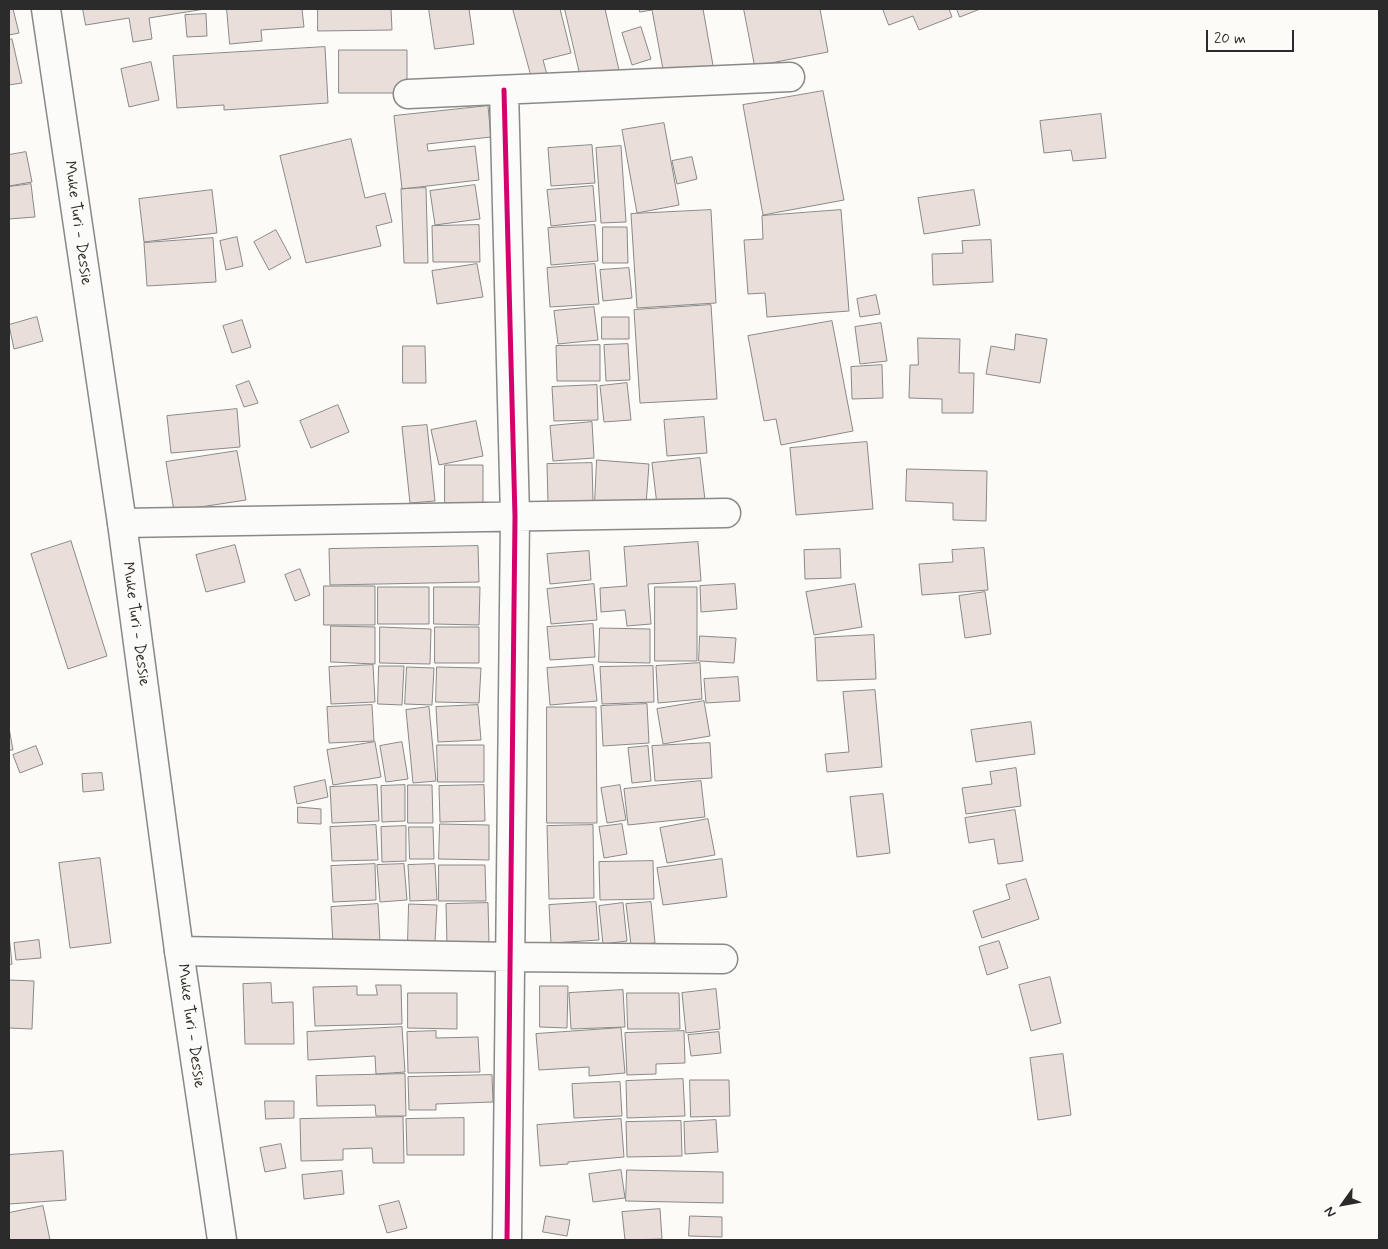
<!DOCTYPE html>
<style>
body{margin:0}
#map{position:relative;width:1388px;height:1249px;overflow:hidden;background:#fcfbf8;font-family:Mynerve,sans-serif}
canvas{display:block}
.frame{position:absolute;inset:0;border:10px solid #2b2b2b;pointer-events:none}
.north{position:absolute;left:1318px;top:1179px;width:50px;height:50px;-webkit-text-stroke:4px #fdfcf7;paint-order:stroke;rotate:238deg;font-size:14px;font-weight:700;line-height:20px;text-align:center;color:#2b2b2b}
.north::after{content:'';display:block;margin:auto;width:18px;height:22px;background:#2b2b2b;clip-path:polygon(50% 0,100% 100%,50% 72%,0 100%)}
.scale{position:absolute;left:1206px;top:30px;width:88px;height:22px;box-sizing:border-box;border:2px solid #2b2b2b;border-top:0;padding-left:6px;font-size:15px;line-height:18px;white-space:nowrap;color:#2b2b2b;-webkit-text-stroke:4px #fdfcf7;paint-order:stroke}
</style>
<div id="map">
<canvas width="1388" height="1249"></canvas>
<div class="frame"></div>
<div class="north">N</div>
<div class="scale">20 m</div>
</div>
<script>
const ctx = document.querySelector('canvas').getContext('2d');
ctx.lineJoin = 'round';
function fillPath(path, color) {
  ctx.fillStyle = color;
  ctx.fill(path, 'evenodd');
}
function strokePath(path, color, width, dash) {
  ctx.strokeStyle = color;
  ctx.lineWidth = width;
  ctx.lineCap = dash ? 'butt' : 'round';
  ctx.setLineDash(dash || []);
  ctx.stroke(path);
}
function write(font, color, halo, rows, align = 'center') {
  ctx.font = font + ' Mynerve,sans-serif';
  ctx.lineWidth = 4;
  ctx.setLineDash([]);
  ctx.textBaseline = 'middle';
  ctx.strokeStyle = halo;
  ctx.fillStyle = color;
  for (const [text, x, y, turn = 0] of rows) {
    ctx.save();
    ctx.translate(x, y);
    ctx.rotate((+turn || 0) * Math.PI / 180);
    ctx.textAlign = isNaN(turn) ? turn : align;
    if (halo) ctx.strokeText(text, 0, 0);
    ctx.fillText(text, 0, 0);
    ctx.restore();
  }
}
const building = new Path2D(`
 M13,9L19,33L9,35V10Z
 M83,9H205L149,18L152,39L133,42L129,18L86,25Z
 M227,9H302L304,27L261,30L262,41L230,44Z
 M318,9H391L392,30L318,31Z
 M429,9H469L474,44L435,49Z
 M513,9H560L571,53L543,60L548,78L533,82Z
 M565,9H605L619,70L581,78Z
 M640,9H703L714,71L665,80L652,10L640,12Z
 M744,9H820L828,52L755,66Z
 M883,9H949L952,17L919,30L913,16L889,25Z
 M957,9H980L960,17Z
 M206,14L207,36L187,37L185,15Z
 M641,27L651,59L632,65L622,33Z
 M9,39H12L22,83L9,85Z
 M325,47L328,103L224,110V105L177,108L173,56Z
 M339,50H407V93H339Z
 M151,62L159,100L129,107L121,69Z
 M823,91L844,200L763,215L743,105Z
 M488,106L491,137L427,144L428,151L475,146L479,180L402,189L394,116Z
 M1101,114L1106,158L1073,161L1071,150L1044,153L1040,121Z
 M664,123L679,205L637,213L622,130Z
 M351,139L365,198L385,193L392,222L376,226L381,246L306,263L280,156Z
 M592,145L595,183L551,186L548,148Z
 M621,146L626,222L601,223L596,148Z
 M26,152L32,182L9,186V155Z
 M692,157L697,179L677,184L672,161Z
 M31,184L35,217L9,219V187Z
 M475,185L480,219L435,225L430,191Z
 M593,186L596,221L551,226L547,190Z
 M426,188L428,263H404L401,189Z
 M212,190L217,233L144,242L139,199Z
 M974,190L980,225L924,234L918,198Z
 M711,210L716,303L637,308L631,214Z
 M841,210L849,311L767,317L765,293L748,294L744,240L763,239L762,216Z
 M479,225L480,262H433L432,226Z
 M595,225L598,261L551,265L548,228Z
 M603,227H627L628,263H603Z
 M276,230L291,258L269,270L254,242Z
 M237,237L243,266L226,270L220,241Z
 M213,238L216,282L147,286L144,243Z
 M991,240L993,282L933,285L932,254L963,253L962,241Z
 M477,264L483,297L437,304L432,271Z
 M595,264L599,304L550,307L547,268Z
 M629,268L632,298L603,301L600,270Z
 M876,295L880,314L860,317L857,299Z
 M711,305L717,399L640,403L634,310Z
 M594,307L598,340L558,344L554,311Z
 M37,317L43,341L14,349L9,325Z
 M602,317H629V339H602Z
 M242,320L251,347L232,353L223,326Z
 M832,321L853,431L781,445L776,419L764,421L748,336Z
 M881,323L887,361L860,364L855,327Z
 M1016,334L1047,339L1040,383L986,374L991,346L1014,350Z
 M918,338L960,339L959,373H974L973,413H942V399L909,398L910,365H918Z
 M628,344L630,380L606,381L604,345Z
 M600,345V381H557L556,346Z
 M403,346H425L426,383H403Z
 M882,365L883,398L852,399L851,367Z
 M249,381L258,403L244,407L236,386Z
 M627,383L631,420L604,422L600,386Z
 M597,385L598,420L554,421L552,387Z
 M338,405L349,432L311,448L300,421Z
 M237,409L240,447L171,453L167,416Z
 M704,417L707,453L667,456L664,420Z
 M476,421L483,456L439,465L431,430Z
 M592,422L594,458L553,461L550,426Z
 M427,425L435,501L410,503L402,427Z
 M867,442L873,509L796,515L790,448Z
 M237,451L246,500L174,511L166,462Z
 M700,458L705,500L657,505L652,463Z
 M597,460L649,464L646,505L595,502Z
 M592,463L593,501L548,502L547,464Z
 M445,465H483V503H445Z
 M907,469L987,471L986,521L953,520V503L906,501Z
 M71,541L107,656L68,669L31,554Z
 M698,542L701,581L648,584L651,624L627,626L625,610L601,612L600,588L627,586L624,547Z
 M235,545L245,582L206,592L196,555Z
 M478,546L479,582L330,585L329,549Z
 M984,548L988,590L922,595L919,564L953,562L952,550Z
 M840,549L841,578L805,579L804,550Z
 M589,551L591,580L550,584L547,554Z
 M300,569L310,595L295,601L285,575Z
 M594,584L597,620L551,624L547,589Z
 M735,584L737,609L701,612L700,586Z
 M855,584L862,627L814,635L806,592Z
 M324,586H375V625H324Z
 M378,587H429V624H378Z
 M434,587H480L479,625L434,624Z
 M655,587H697V661H655Z
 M985,592L991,634L965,638L959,596Z
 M593,624L595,657L550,660L547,627Z
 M331,626L375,627V664L331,662Z
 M380,627L431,629L430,664L380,663Z
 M435,627H479V663H435Z
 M600,628L650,629V663L599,662Z
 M874,635L876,679L817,681L815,638Z
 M700,636L736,638L734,663L699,661Z
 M700,663L702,699L658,703L656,666Z
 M373,665L375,702L331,704L329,667Z
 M593,665L597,701L550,705L547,668Z
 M379,666H404L402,705L378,704Z
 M653,666L654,702L602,704L600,667Z
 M407,667L434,668L432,705L405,704Z
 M437,667L481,668L479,703L436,702Z
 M738,677L740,701L706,703L704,679Z
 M875,690L882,767L827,772L825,754L849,752L843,692Z
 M704,701L710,736L663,744L657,709Z
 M647,704L649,743L603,746L601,706Z
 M372,705L374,741L329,743L327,707Z
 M478,705L481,740L438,742L436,707Z
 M429,707L436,781L413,783L406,710Z
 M547,707H596L597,823H547Z
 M1031,722L1035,754L976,762L971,730Z
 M9,728L13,750H9Z
 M375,742L381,777L333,785L327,750Z
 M402,742L408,779L386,782L380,746Z
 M710,743L712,778L655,781L652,746Z
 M437,745H484V782H438Z
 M36,746L43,764L20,773L13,755Z
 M648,746L651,781L632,783L628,748Z
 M1016,768L1021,806L966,814L962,788L992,784L990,772Z
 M102,773L104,790L83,792L82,774Z
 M325,780L328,797L297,804L294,787Z
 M701,781L705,817L628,825L624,789Z
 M377,785L379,821L332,823L330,787Z
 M405,785V821L382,822L381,786Z
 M408,785H432L433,823H408Z
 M484,785L485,821L440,822L439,786Z
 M620,785L626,820L607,823L601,788Z
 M883,794L890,853L857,857L850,797Z
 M298,807L321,809V824L298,823Z
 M1015,810L1023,861L998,864L994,839L969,843L965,818Z
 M708,819L715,855L667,863L660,828Z
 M440,824L489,825V860L439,859Z
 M622,824L627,854L604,858L599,827Z
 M376,825L378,860L332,861L330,827Z
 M593,825L594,898L549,899L547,826Z
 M406,826V861L382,862L381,827Z
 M409,827H433L434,859H410Z
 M100,858L111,943L70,948L59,863Z
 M722,859L727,897L663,905L657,868Z
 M653,861L654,899L600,900L599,862Z
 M375,864L376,900L333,902L331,866Z
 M404,864L407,900L380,902L377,865Z
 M435,864L437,900L410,901L408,865Z
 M439,865H485L486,901H439Z
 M1026,879L1039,919L982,938L973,911L1010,899L1006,885Z
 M596,902L599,940L551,943L549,905Z
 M651,902L655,943L631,945L626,904Z
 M488,903L489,943L447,944L446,904Z
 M623,903L627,941L603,944L599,906Z
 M378,904L380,942L333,945L331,907Z
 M409,904L437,905L435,942L408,941Z
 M9,935L12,964L9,965Z
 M39,940L41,958L16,960L14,943Z
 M999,941L1008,968L987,975L979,947Z
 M1050,977L1061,1023L1031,1031L1019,985Z
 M9,980L34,981L32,1029L9,1028Z
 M271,983L272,1003L293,1002L294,1044H245L243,984Z
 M376,985H401L402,1024L315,1026L313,987L357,986V995H377Z
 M540,986H568L567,1028L540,1027Z
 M716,989L720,1029L686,1033L682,993Z
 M623,990L625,1027L571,1029L569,993Z
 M408,993H457V1029L408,1028Z
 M627,993H679L680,1029H628Z
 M402,1027L405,1072L376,1074L375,1056L308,1060L307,1032Z
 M621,1028L625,1073L589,1076V1067L539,1070L536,1034Z
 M436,1031V1038L478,1037L480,1072L408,1073L407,1032Z
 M684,1031L685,1063L656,1064V1074L627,1075L625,1033Z
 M719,1032L721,1053L691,1056L688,1035Z
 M1063,1054L1071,1115L1038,1120L1030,1058Z
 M405,1074L406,1116H376L375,1105L317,1106L316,1076Z
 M492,1075L493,1102L436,1104V1110H409L408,1077Z
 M683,1079L685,1116L627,1118L626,1081Z
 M690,1080H729L730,1116L691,1117Z
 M620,1082L622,1116L574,1118L572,1084Z
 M265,1101H294V1118L266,1119Z
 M403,1117L404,1163H373L372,1148L343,1149V1160L301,1161L300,1119Z
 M464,1118V1155H407L406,1119Z
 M621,1119L624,1157L568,1162V1164L540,1166L537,1125Z
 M716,1120L718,1152L685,1154L684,1122Z
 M681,1121L682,1156L627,1157L626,1122Z
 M281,1144L286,1168L265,1172L260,1148Z
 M63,1151L66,1200L9,1204V1155Z
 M621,1170L625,1198L593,1202L589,1174Z
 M627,1170L723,1172V1203L626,1201Z
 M342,1171L344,1194L304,1199L302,1175Z
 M399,1201L407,1228L387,1233L379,1206Z
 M43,1206L50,1240H9V1213Z
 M660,1209L662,1239L625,1240L622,1212Z
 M546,1216L570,1220L567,1236L543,1232Z
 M690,1216L722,1217V1237L689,1236Z`);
fillPath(building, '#eadedb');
strokePath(building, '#898987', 1);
const minor = new Path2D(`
 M504,90L515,517L507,1240
 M408,94L790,77
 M122,523L726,513
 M179,951L510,957L723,959`);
const secondary = new Path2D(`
 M46,9L122,523L179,951L222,1240`);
strokePath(minor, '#898987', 31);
strokePath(secondary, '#898987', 31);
strokePath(minor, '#fbfbf9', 28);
strokePath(secondary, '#fbfbf9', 28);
strokePath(new Path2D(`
 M504,90L515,517L507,1240`), '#d6006c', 5);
write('16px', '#2b2b2b', '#fdfcf7', [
 ["Muke Turi - Dessie",77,223,82],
 ["Muke Turi - Dessie",135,624,82],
 ["Muke Turi - Dessie",190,1026,82]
]);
</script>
